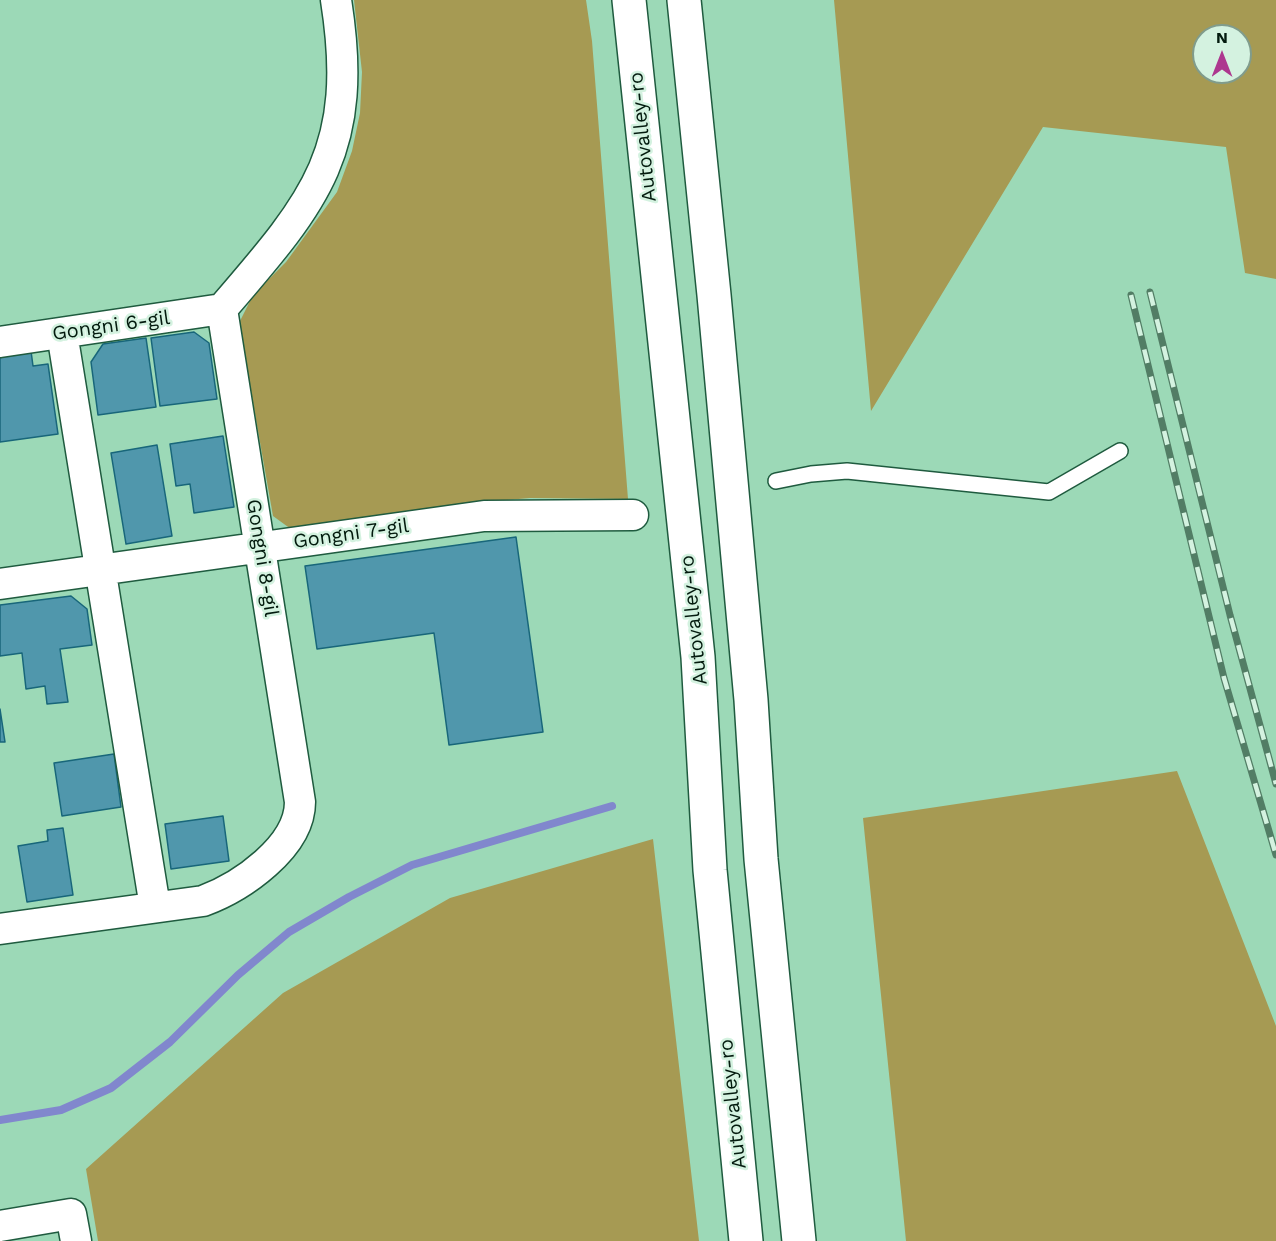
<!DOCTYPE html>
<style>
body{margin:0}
#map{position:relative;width:1276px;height:1241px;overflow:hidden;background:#9cd9b7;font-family:"Work Sans",sans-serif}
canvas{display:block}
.north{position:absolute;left:1192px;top:24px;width:60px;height:60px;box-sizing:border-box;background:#d4f2e0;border:2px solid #809c8c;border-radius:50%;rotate:0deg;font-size:16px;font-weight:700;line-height:24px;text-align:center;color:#031a0e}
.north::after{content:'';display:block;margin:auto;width:21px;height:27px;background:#ad388f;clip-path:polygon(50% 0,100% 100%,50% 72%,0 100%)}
</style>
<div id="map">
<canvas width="1276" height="1241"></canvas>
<div class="north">N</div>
</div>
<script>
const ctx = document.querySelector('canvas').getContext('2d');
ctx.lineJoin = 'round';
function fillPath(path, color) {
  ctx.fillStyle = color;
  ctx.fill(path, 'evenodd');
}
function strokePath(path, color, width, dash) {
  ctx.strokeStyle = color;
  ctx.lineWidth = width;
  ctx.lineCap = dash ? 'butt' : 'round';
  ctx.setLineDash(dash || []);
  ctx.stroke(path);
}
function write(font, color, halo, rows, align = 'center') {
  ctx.font = font + ' "Work Sans",sans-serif';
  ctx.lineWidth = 5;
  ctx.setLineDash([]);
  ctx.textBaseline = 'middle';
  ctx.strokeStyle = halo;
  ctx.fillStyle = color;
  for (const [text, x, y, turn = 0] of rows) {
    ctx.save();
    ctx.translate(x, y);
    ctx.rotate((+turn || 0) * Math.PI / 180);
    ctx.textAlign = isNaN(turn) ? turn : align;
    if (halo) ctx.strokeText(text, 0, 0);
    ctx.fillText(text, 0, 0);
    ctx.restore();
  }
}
fillPath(new Path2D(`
 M354,0H586L592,41L628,499L530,498L483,502L295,532L273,516L239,323L253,295L286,262L337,192L352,151L360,113L362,72Z
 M834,0H1276V279L1245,273L1226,147L1043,127L871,411ZM1204,36H1240V72H1204Z
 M1177,771L1276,1026V1241H906L863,818Z
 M653,839L699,1241H98L86,1169L283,993L450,898Z`), '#a69a53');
strokePath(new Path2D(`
 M0,1120L61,1110L111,1088L170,1042L238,975L289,932L349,897L412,865L612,806`), '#8187cd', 8);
const building = new Path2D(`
 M194,332L209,343L217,399L160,406L151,338Z
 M146,338L156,407L98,415L91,362L103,344Z
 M31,351L33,366L48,364L58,434L0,442V355Z
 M223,436L234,507L194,513L190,484L176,486L170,444Z
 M157,445L172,536L126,544L111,453Z
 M516,537L543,732L449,745L434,633L317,649L305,566Z
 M71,596L87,609L92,645L60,649L68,702L47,704L45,686L26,689L22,653L0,656V605Z
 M0,709L5,742H0Z
 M114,754L121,807L62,816L54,763Z
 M223,816L229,861L171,869L165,824Z
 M63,828L73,895L27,902L18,846L48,841L47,830Z`);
fillPath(building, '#5097ac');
strokePath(building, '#18667a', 1.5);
const lane = new Path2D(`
 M776,481L811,474L847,471L1049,492L1120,451`);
const street = new Path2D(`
 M62,333L155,907
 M0,342L222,309
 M0,584L484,516L633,515
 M0,929L203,901C241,887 300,847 300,802L222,309C315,201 360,151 336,0
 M0,1226L71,1214L76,1241`);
const highway = new Path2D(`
 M629,0L698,657L710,870L746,1241
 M684,0L714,295L751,700L761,859L799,1241`);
strokePath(lane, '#1f5b3f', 18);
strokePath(street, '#1f5b3f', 33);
strokePath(highway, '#1f5b3f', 36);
strokePath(lane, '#fff', 15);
strokePath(street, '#fff', 30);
strokePath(highway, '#fff', 33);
const rail = new Path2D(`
 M1150,292L1230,615L1276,784
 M1131,295L1224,678L1276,855`);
strokePath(rail, '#527d65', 7);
strokePath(rail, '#d4f2e0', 4.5, [14]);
write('20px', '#031a0e', '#d4f2e0', [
 ["Autovalley-ro",643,137,-96],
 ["Gongni 6-gil",111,326,-8],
 ["Gongni 7-gil",351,534,-8],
 ["Gongni 8-gil",262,558,81],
 ["Autovalley-ro",694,620,-96],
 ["Autovalley-ro",733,1104,-96]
]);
</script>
